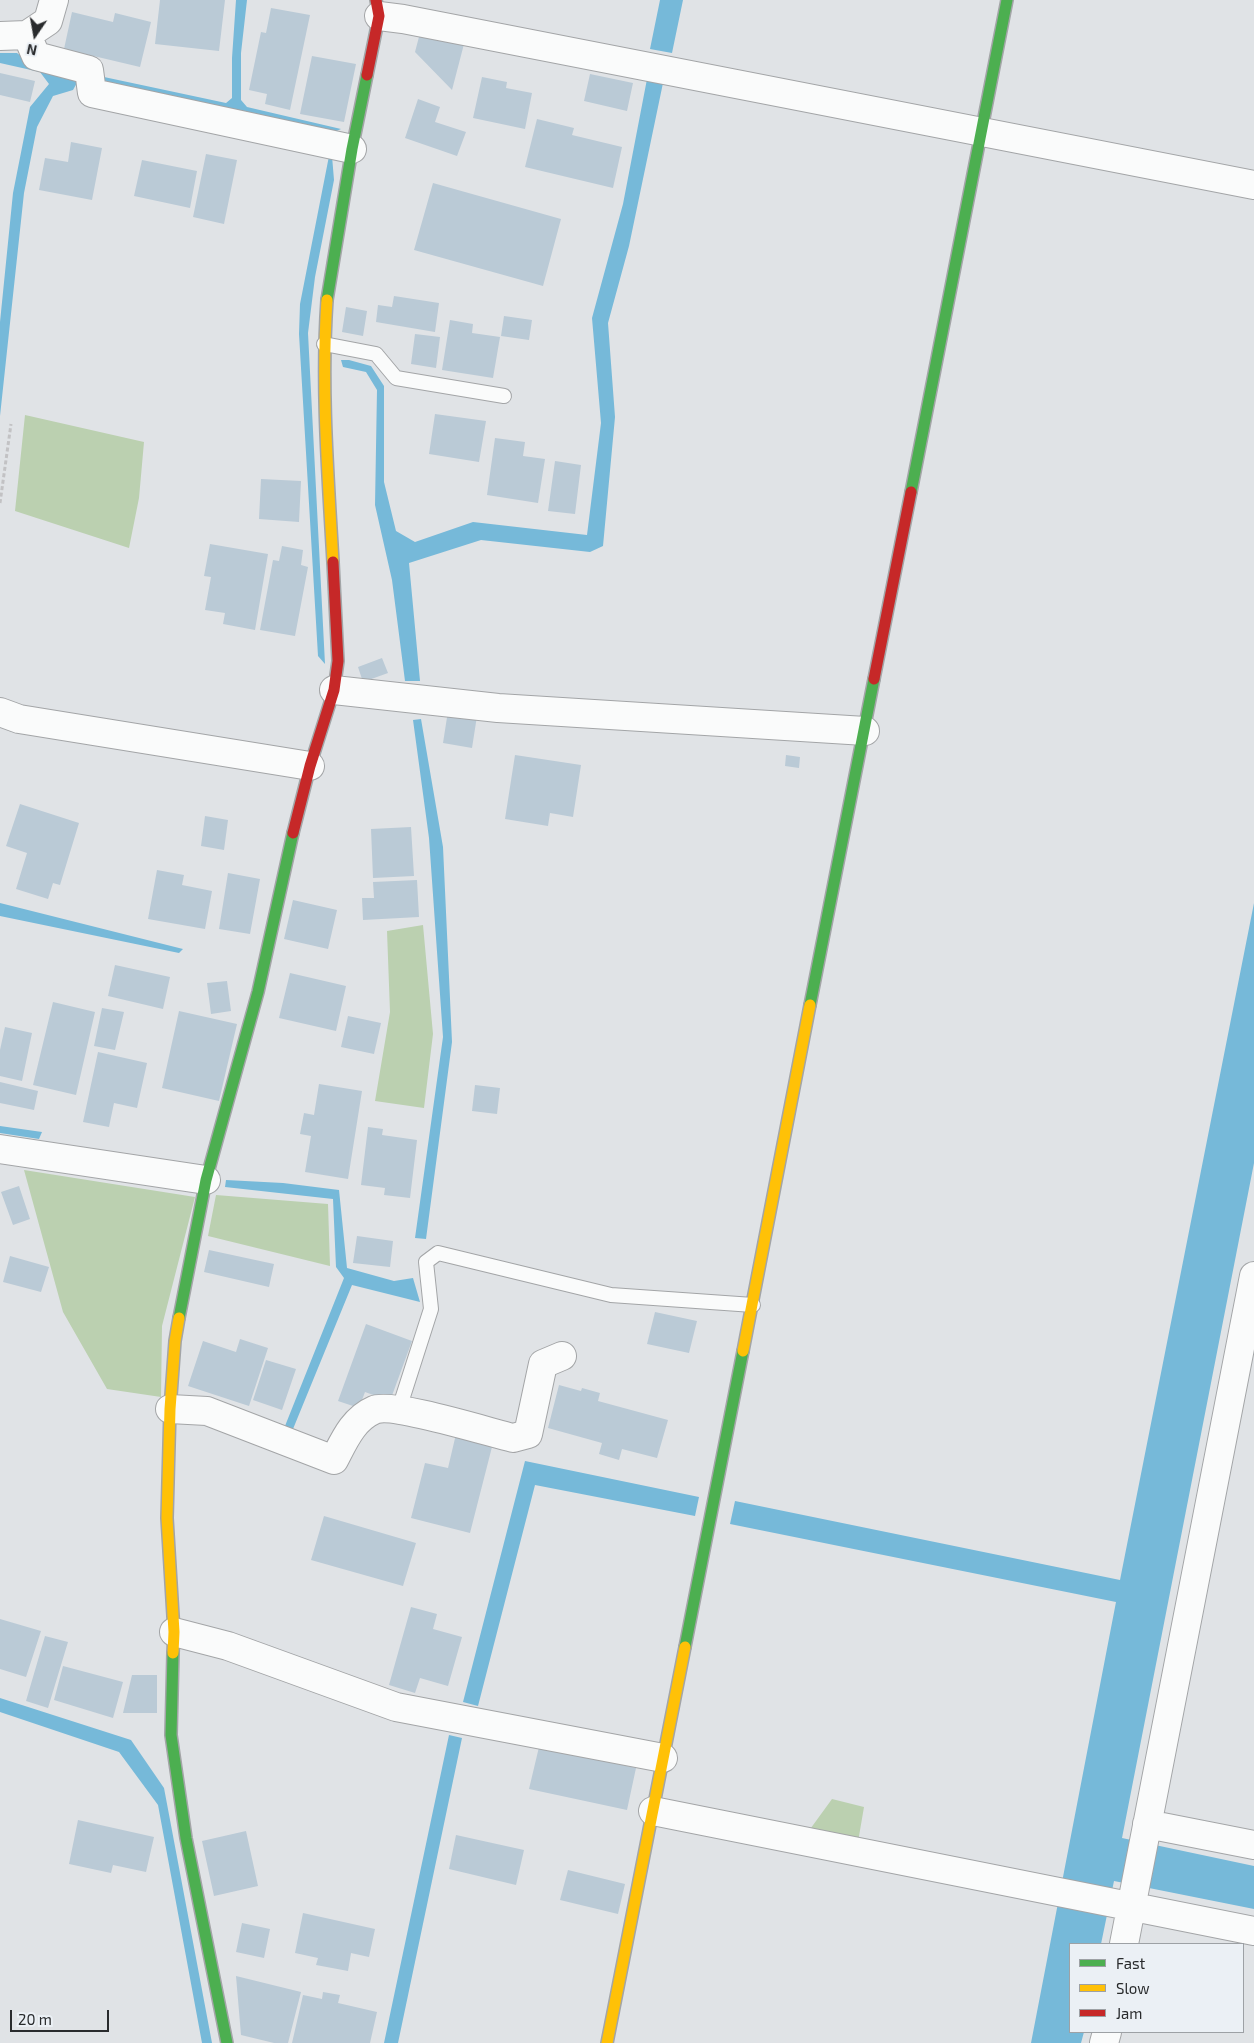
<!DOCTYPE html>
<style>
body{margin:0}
#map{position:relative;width:1254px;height:2043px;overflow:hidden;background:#e0e3e6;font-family:"Exo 2",sans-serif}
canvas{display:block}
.legend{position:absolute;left:1069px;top:1943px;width:175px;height:90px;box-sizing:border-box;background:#ebf0f5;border:1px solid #9da1a5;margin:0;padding:6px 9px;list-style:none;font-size:15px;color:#292b2d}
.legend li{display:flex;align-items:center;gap:10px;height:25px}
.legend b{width:25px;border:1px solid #9da1a5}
.north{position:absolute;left:10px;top:10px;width:50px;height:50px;-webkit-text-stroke:4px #ebf0f5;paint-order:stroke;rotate:192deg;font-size:14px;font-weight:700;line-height:20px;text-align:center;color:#292b2d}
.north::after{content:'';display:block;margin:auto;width:18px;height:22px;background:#292b2d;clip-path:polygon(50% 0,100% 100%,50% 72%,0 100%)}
.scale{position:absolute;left:10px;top:2010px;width:99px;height:22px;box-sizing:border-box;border:2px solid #292b2d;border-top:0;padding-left:6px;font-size:15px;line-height:18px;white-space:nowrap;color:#292b2d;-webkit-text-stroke:4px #ebf0f5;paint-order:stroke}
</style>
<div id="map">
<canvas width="1254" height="2043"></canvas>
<ul class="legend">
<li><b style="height:6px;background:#4caf50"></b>Fast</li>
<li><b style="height:6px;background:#ffc107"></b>Slow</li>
<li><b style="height:6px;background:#c62828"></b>Jam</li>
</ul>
<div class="north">N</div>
<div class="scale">20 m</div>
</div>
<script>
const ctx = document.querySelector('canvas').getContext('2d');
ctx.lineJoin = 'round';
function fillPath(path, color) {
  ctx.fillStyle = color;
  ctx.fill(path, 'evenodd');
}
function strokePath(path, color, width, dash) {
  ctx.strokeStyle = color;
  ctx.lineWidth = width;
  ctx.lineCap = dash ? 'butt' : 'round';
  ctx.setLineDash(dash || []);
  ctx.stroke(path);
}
fillPath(new Path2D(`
 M25,415L144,442L139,498L129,548L15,511Z
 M423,925L433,1034L424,1108L375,1101L390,1012L387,931Z
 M24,1170L195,1197L162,1326L161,1397L107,1389L63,1312Z
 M216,1195L328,1204L330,1266L208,1236Z
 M832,1799L864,1807L858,1842L808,1832Z`), '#bbd0b0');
fillPath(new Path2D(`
 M236,0H247L241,53V100L247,107L341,129L334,132L100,82L104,77L226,103L232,98V58Z
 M660,0H683L672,53L650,49Z
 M0,53H17L29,62L78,81L73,90L53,96L37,127L24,193L0,416V322L13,193L30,107L49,84L40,72L0,63Z
 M647,79L663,83L629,246L608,323L615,417L603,546L590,552L481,540L409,563L420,681H405L392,580L375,505L377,390L366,372L343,367L341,360H349L371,366L384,386V482L396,531L415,542L473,522L587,535L601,423L592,318L623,204Z
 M329,156H332L334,180L315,277L308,333L325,664L318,656L299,334L300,304Z
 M421,719L443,847L452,1042L426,1239L415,1238L443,1037L429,838L413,720Z
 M0,903L183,949L179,953L0,916Z
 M1254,903V1163L1122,1838L1254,1866V1909L1114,1881L1101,1944H1070V2032H1084L1081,2043H1031L1116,1602L730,1524L735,1501L1120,1580Z
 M0,1126L42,1132L39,1139L0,1133Z
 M226,1180L283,1183L339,1190L347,1268L394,1281L413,1278L420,1302L352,1285L293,1429L285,1426L344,1278L336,1267L333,1199L225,1187Z
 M525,1461L699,1497L695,1516L535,1485L478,1706L463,1702Z
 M0,1698L131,1740L164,1788L212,2043H202L158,1805L119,1752L0,1712Z
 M449,1735L462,1738L398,2043H384Z`), '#76b9d9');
fillPath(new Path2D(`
 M160,0H225L219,51L155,44Z
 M271,8L310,15L290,110L265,104L267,94L249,90L261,32L266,33Z
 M72,12L113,22L115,13L151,22L140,67L64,49Z
 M420,33L464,44L452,90L415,52Z
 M312,56L356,64L344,122L300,114Z
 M0,73L35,81L30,102L0,95Z
 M590,74L633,83L627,111L584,101Z
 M482,77L507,82L506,88L532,93L525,129L473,118Z
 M418,99L440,107L435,122L466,132L457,156L405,138Z
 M537,119L574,128L572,135L622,147L613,188L525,167Z
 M71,142L102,148L92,200L39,190L45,158L68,162Z
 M206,154L237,160L224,224L193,217Z
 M142,160L197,171L190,208L134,196Z
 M433,183L561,219L543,286L414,250Z
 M394,296L439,303L435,332L376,322L378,305L392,307Z
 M346,307L367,311L363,336L342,332Z
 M504,316L532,320L529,340L501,336Z
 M450,320L473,324L472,333L500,337L493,378L442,370Z
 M415,334L440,337L436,368L411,364Z
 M435,414L486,421L479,462L429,454Z
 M495,438L525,442L523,456L545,459L538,503L487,495Z
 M555,461L581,465L575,514L548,511Z
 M261,479L301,481L299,522L259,519Z
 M210,544L268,554L255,630L223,624L225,613L205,610L211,577L204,576Z
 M282,546L303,550L301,565L308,567L295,636L260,630L273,560L279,561Z
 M382,658L388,673L363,682L358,667Z
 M448,711L477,716L472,748L443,743Z
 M515,755L581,765L573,817L550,813L548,826L505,819Z
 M786,755L800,757L799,768L785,766Z
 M20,804L79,823L60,885L53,883L48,899L16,889L27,853L6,846Z
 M205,816L228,820L224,850L201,846Z
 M411,827L414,876L373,878L371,829Z
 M157,870L184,875L182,885L212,891L205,929L148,919Z
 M228,873L260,879L250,934L219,929Z
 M417,880L419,917L363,920L362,898H374L373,882Z
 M293,900L337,910L328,949L284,939Z
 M115,965L170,977L163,1009L108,996Z
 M290,973L346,986L336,1031L279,1018Z
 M227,981L231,1011L211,1014L207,983Z
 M53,1002L95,1012L76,1095L33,1085Z
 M102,1008L124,1012L115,1050L94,1046Z
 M179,1011L237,1024L219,1101L162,1088Z
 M348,1016L381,1023L374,1054L341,1047Z
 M5,1027L32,1033L22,1081L0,1076V1050Z
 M98,1052L147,1063L137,1108L114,1103L109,1127L83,1122Z
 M0,1082L38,1091L34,1110L0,1103Z
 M319,1084L362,1091L348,1179L305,1172L311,1136L300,1134L304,1113L314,1115Z
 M475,1085L500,1088L497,1114L472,1111Z
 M368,1127L383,1129L382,1135L417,1140L410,1198L384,1195L385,1188L361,1185Z
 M19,1186L30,1219L13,1225L1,1192Z
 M357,1236L393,1241L390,1267L353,1263Z
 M209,1250L274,1264L269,1287L204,1272Z
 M10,1256L49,1267L41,1292L3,1282Z
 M655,1312L697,1321L689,1353L647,1344Z
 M366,1324L412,1341L390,1401L365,1392L359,1408L338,1401Z
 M240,1339L268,1348L249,1406L188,1386L203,1341L236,1352Z
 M266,1360L296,1369L282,1410L253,1400Z
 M559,1385L581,1391L582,1388L600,1393L598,1401L668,1420L657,1458L622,1449L619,1460L599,1454L602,1443L548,1428Z
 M456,1434L493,1443L470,1533L411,1518L425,1463L448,1468Z
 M324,1516L416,1543L403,1586L311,1560Z
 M411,1607L437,1614L433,1629L462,1637L448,1686L420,1678L415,1693L389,1685Z
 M0,1619L41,1631L26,1677L0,1669Z
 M45,1636L68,1642L48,1708L26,1701Z
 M63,1666L123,1682L113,1718L54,1700Z
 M132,1675H157V1713H123Z
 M539,1747L636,1768L627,1810L529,1789Z
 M78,1820L154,1837L146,1872L113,1865L111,1873L69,1864Z
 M246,1831L258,1886L214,1896L202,1841Z
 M456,1835L524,1850L516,1885L449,1869Z
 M568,1870L625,1884L618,1914L560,1900Z
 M303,1913L375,1929L369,1957L351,1953L348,1971L316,1965L318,1958L295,1953Z
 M242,1923L270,1929L264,1958L236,1952Z
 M236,1976L301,1992L288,2043H274L241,2035Z
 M323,1992L340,1995L338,2003L377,2012L370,2043H292L303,1995L322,1999Z`), '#bacad6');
const lane = new Path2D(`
 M324,344L376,354L396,378L504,396
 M399,1409L431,1309L426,1262L438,1253L611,1295L753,1305`);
const street = new Path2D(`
 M379,16L403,19L1254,185
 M27,35L36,56L89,70L92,93L352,149
 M0,36L27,35L48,21L54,0
 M334,690L498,708L865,731
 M0,712L19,719L310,766
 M0,1149L206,1180
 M170,1409L207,1411L334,1460C344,1441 353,1419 374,1410C392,1402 488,1432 513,1438L528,1434L543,1364L562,1356
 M174,1632L228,1646L396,1707L663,1758
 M653,1811L1254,1931
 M1147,1824L1254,1845
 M1124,1944L1254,1276
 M1104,2043L1107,2032`);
const fast = new Path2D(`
 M327,300L352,149L367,75
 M911,492L1007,0
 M810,1005L874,679
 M179,1318L206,1180L258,992L293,833
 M685,1647L743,1351
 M173,1653L171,1735L186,1838L227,2043`);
const slow = new Path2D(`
 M327,300C321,387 328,475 333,562
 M743,1351L810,1005
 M173,1653L174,1632L167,1518L170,1409L175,1341L179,1318
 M607,2043L685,1647`);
const jam = new Path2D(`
 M367,75L379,16L376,0
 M874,679L911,492
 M293,833L310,766L334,690L338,661L333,562`);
strokePath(lane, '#a3a5a7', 16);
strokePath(street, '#a3a5a7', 30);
strokePath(fast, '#a3a5a7', 14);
strokePath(slow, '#a3a5a7', 14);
strokePath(jam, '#a3a5a7', 14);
strokePath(new Path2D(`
 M0,503L11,424`), '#c2c2c4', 3, [4, 2.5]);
strokePath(lane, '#fafbfb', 14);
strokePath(street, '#fafbfb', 28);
strokePath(fast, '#4caf50', 11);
strokePath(slow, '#ffc107', 11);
strokePath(jam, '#c62828', 11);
</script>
